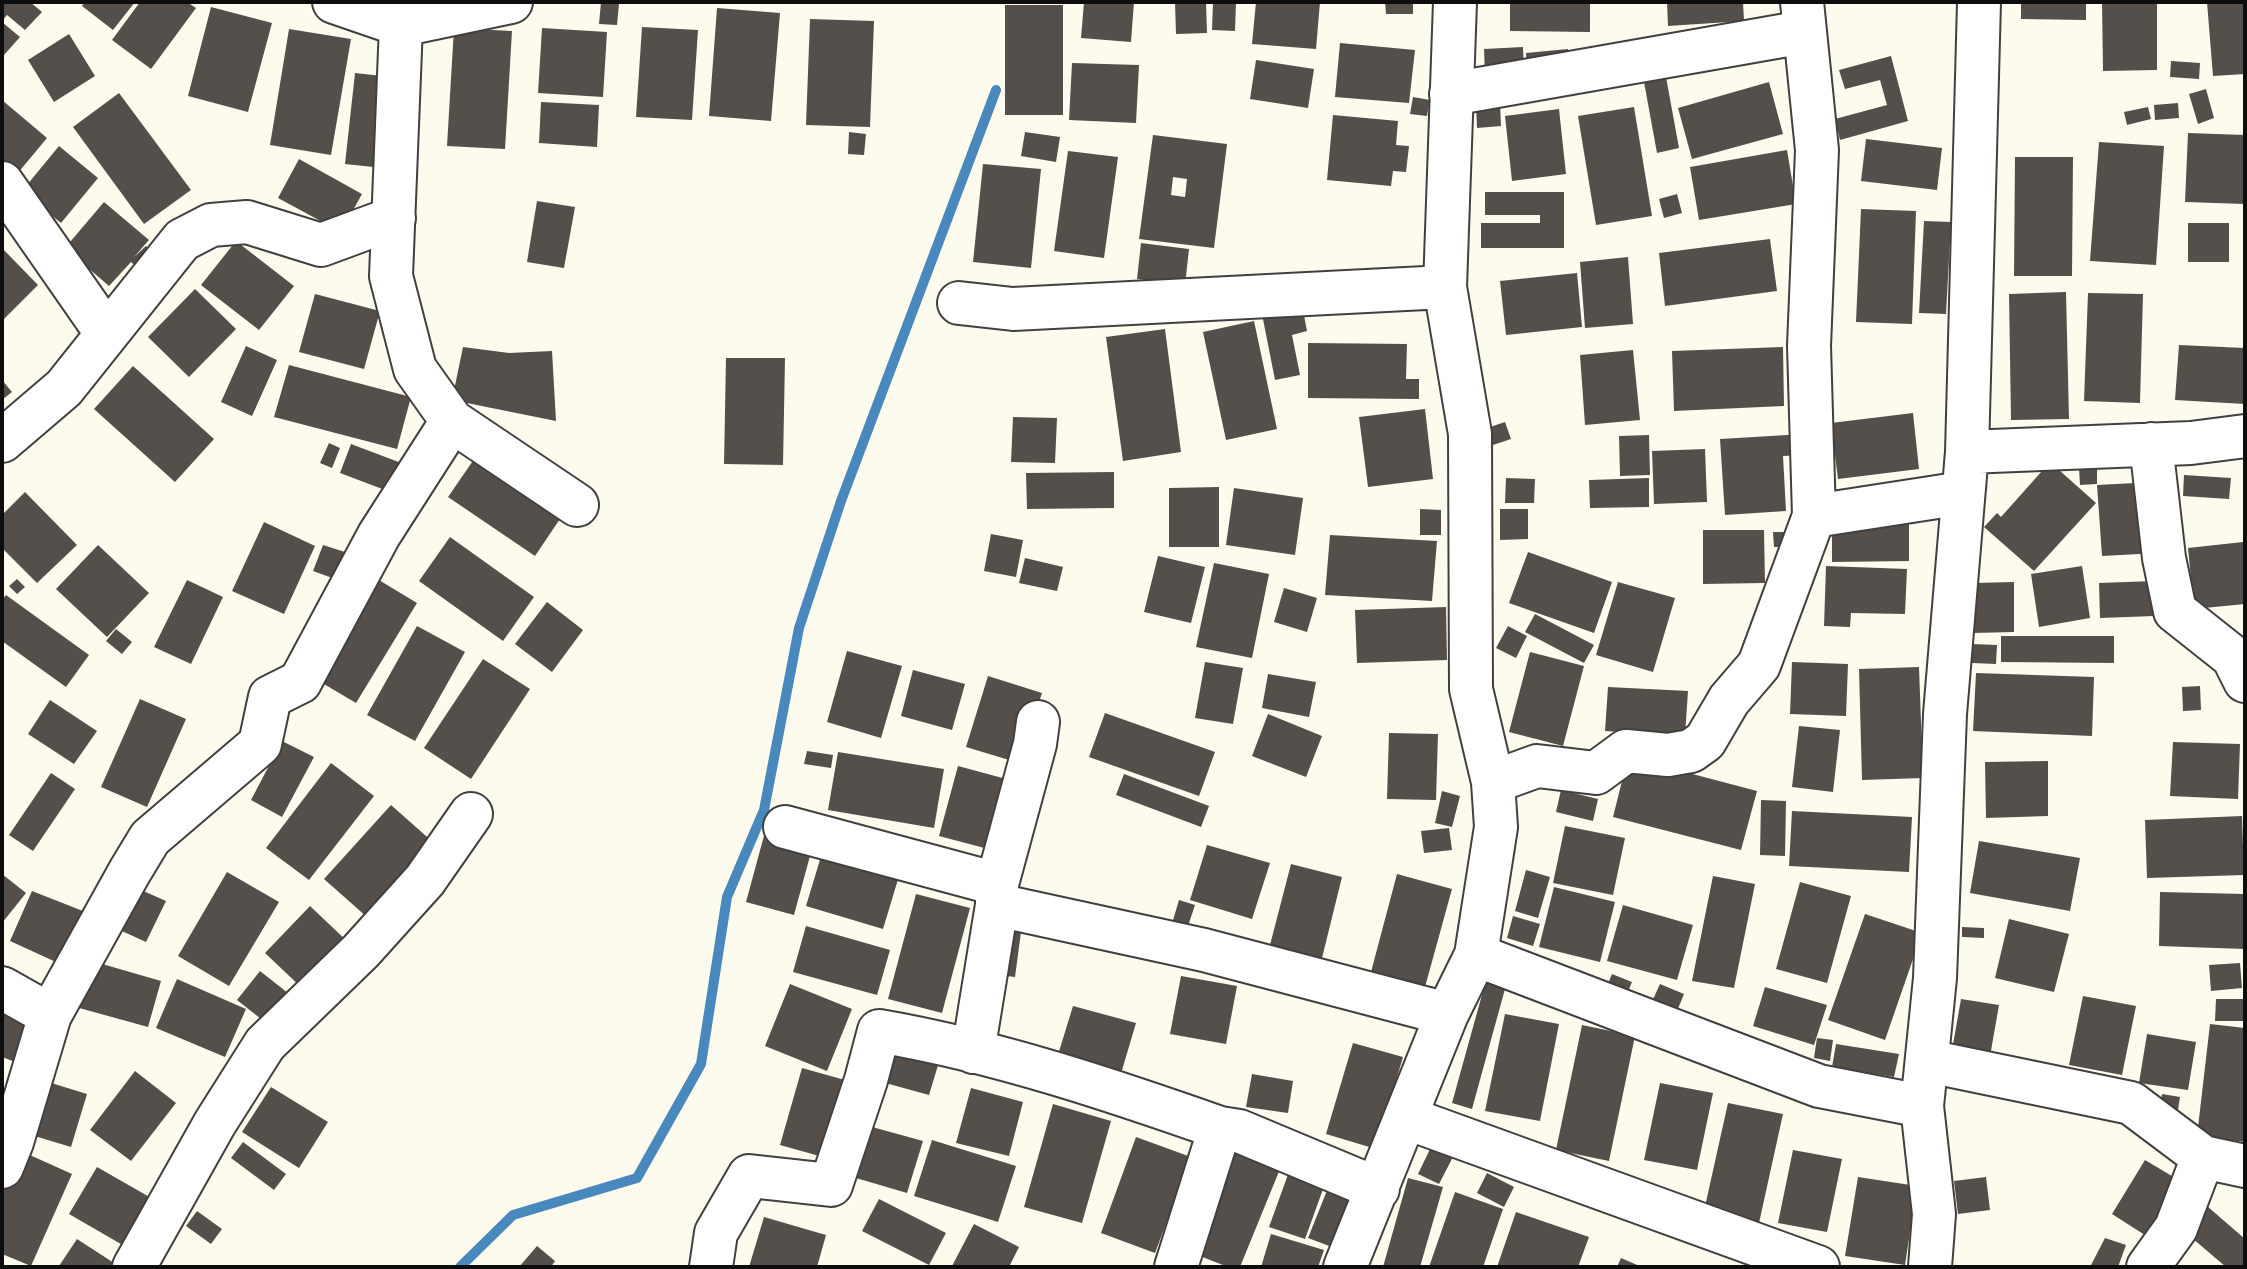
<!DOCTYPE html>
<style>
body{margin:0}
#map{position:relative;width:2247px;height:1269px;overflow:hidden;background:#fdfbee;font-family:"Roboto Serif",serif}
canvas{display:block}
.frame{position:absolute;inset:0;border:4px solid #0d0d0d;pointer-events:none}
</style>
<div id="map">
<canvas width="2247" height="1269"></canvas>
<div class="frame"></div>
</div>
<script>
const ctx = document.querySelector('canvas').getContext('2d');
ctx.lineJoin = 'round';
function strokePath(path, color, width, dash) {
  ctx.strokeStyle = color;
  ctx.lineWidth = width;
  ctx.lineCap = dash ? 'butt' : 'round';
  ctx.setLineDash(dash || []);
  ctx.stroke(path);
}
function fillPath(path, color) {
  ctx.fillStyle = color;
  ctx.fill(path, 'evenodd');
}
strokePath(new Path2D(`
 M460,1267L513,1215L637,1178L701,1064L727,897L764,810L799,628L841,501L996,90`), '#4988bc', 10);
fillPath(new Path2D(`
 M2,2H30L42,12L25,30L7,15L2,21Z
 M85,2H135L113,30L82,6Z
 M140,2H187L196,8L151,69L112,40Z
 M601,2L619,4L617,25L599,24Z
 M1084,2H1134L1131,42L1081,38Z
 M1175,2H1206L1207,33L1176,34Z
 M1213,2H1236L1235,31L1212,30Z
 M1256,2H1320L1316,49L1252,44Z
 M1385,2H1413V14H1386Z
 M1510,2H1590V32L1510,31Z
 M1667,2H1743L1744,21L1668,26Z
 M2021,2H2086V20L2021,19Z
 M2102,2H2157V70L2103,71Z
 M2207,2H2245V74L2213,76Z
 M1005,5H1063V115H1005Z
 M211,7L272,23L248,112L188,96Z
 M717,8L780,13L771,121L709,116Z
 M810,19L874,21L870,127L806,125Z
 M2,22L20,37L4,55L2,53Z
 M642,27L698,30L692,120L636,117Z
 M454,28L512,31L505,149L447,146Z
 M542,28L607,32L603,97L538,93Z
 M289,29L351,39L331,155L270,145Z
 M69,34L95,76L54,102L28,60Z
 M1340,43L1415,50L1409,103L1335,97Z
 M1523,47L1524,74L1485,76L1484,49Z
 M1568,49L1570,71L1527,75L1526,53Z
 M1891,56L1908,121L1840,140L1835,119L1887,105L1880,80L1845,89L1839,70Z
 M1256,60L1314,69L1308,108L1250,99Z
 M2171,61L2200,63L2199,79L2170,77Z
 M1072,63L1139,65L1136,123L1069,120Z
 M355,73L392,77L383,168L345,164Z
 M1666,77L1679,148L1657,153L1644,82Z
 M1769,82L1783,134L1692,159L1678,108Z
 M2206,89L2214,118L2198,124L2189,94Z
 M119,93L191,190L144,224L73,127Z
 M1413,97L1430,100L1427,116L1410,114Z
 M2,100L47,138L12,180L2,172Z
 M541,102L599,105L597,147L539,143Z
 M1500,102L1501,126L1477,128L1476,103Z
 M2178,103L2179,118L2155,120L2154,105Z
 M1634,107L1652,216L1596,225L1578,116Z
 M2148,107L2151,119L2127,125L2124,112Z
 M1559,109L1566,174L1512,181L1505,116Z
 M1333,115L1398,121L1396,145L1409,146L1406,172L1393,171L1391,186L1327,180Z
 M849,132L866,134L864,155L848,154Z
 M1025,132L1060,137L1056,162L1021,156Z
 M2188,133L2245,135V204L2185,202Z
 M1153,135L1227,144L1214,248L1139,239ZM1173,177L1187,179L1185,197L1171,195Z
 M1866,139L1942,148L1937,190L1861,181Z
 M2099,142L2164,146L2156,265L2090,261Z
 M59,146L98,178L61,223L22,191Z
 M1787,150L1796,204L1699,220L1690,167Z
 M1068,151L1118,157L1104,258L1054,251Z
 M2015,157H2073L2072,276H2014Z
 M299,159L362,194L341,232L278,198Z
 M983,164L1041,169L1031,268L973,262Z
 M1485,192H1564V248H1481V223H1540V215H1485Z
 M1677,194L1682,213L1664,218L1659,199Z
 M537,201L575,207L564,268L527,262Z
 M104,202L149,240L134,257L146,246L161,259L146,276L131,262L109,286L65,248Z
 M1861,209L1916,211L1912,324L1856,322Z
 M1924,221L1951,222L1946,314L1919,313Z
 M2188,223H2229V262H2188Z
 M1770,239L1777,291L1665,306L1659,253Z
 M236,241L294,286L259,330L201,285Z
 M1141,243L1189,249L1185,285L1137,279Z
 M2,248L38,285L2,321Z
 M1628,257L1633,324L1585,328L1580,262Z
 M1577,273L1582,327L1506,335L1500,281Z
 M195,289L236,329L189,377L148,337Z
 M2066,292L2069,419L2011,420L2009,294Z
 M2088,293L2143,294L2140,403L2084,401Z
 M315,294L380,311L364,369L299,352Z
 M1301,300L1307,331L1292,335L1300,375L1275,380L1261,309Z
 M1254,321L1277,429L1226,440L1203,332Z
 M1165,329L1181,452L1123,461L1106,337Z
 M1308,343L1407,344L1406,379H1419V399L1308,398Z
 M2179,345L2245,348V404L2175,400Z
 M246,346L277,360L252,416L221,402Z
 M463,347L509,353L552,351L556,421L452,400Z
 M1783,347L1784,406L1674,411L1672,351Z
 M1633,350L1640,420L1585,425L1580,355Z
 M726,358H785L783,465L724,464Z
 M289,365L411,397L397,449L274,417Z
 M133,366L214,439L175,482L94,409Z
 M2,380L12,392L2,400Z
 M1425,409L1433,479L1368,487L1359,417Z
 M1913,413L1919,469L1838,479L1831,423Z
 M1013,417L1057,418L1055,463L1011,462Z
 M1505,422L1511,439L1493,445L1487,428Z
 M1804,434L1805,455L1783,456L1786,511L1725,515L1720,439Z
 M1649,435L1650,475L1620,476L1619,436Z
 M329,443L340,448L332,468L320,463Z
 M351,444L404,464L393,493L340,473Z
 M1705,449L1707,502L1654,504L1652,451Z
 M479,452L566,510L535,556L448,497Z
 M2050,462L2096,503L2034,571L1984,527L1997,513L2001,517Z
 M2097,466V484L2080,485L2079,468Z
 M1114,472V508L1027,509L1026,473Z
 M2184,475L2231,478L2229,499L2183,496Z
 M1506,478L1535,479L1534,503H1505Z
 M1649,478V507L1590,508L1589,480Z
 M2155,482L2158,553L2102,556L2097,485Z
 M1219,487V547H1169V488Z
 M1234,488L1303,498L1295,555L1226,545Z
 M25,492L77,545L37,583L2,548V515Z
 M1420,509L1441,510V535H1420Z
 M1500,509H1528V539L1500,540Z
 M264,522L315,546L284,614L232,591Z
 M1909,522V561L1832,562V523Z
 M1703,530H1764L1765,583L1703,584Z
 M1773,532H1794V547H1774Z
 M991,534L1023,540L1016,577L984,571Z
 M1330,535L1437,541L1432,601L1325,595Z
 M450,537L534,597L503,641L419,581Z
 M2243,542L2245,604L2194,609L2188,548Z
 M98,545L149,593L107,637L56,589Z
 M323,545L345,552L335,579L313,571Z
 M1528,552L1612,582L1594,633L1509,603Z
 M1158,556L1205,567L1191,623L1144,612Z
 M1025,558L1063,567L1057,591L1019,583Z
 M1214,563L1269,574L1252,658L1196,647Z
 M1826,566L1907,569L1905,614L1851,613L1850,627L1824,626Z
 M2082,566L2090,618L2039,627L2031,574Z
 M369,574L417,603L356,703L307,674Z
 M17,579L25,587L17,594L9,586Z
 M187,580L223,597L191,664L154,647Z
 M2154,581V616L2100,618L2099,583Z
 M1618,582L1675,598L1653,672L1596,655Z
 M2014,582V632L1973,633V583Z
 M1284,588L1317,598L1307,632L1274,622Z
 M6,595L89,655L66,687L2,641V600Z
 M547,602L583,630L552,672L515,644Z
 M1446,607L1447,660L1357,663L1355,610Z
 M1535,614L1594,645L1584,663L1525,632Z
 M417,626L465,652L415,741L367,715Z
 M1508,626L1527,636L1516,658L1496,648Z
 M116,629L132,642L122,654L106,641Z
 M2001,636H2114V663L2001,662Z
 M1972,644L1997,645L1996,664L1972,663Z
 M847,651L902,666L881,738L827,722Z
 M1530,652L1584,666L1563,746L1509,732Z
 M483,659L530,689L471,779L424,748Z
 M1205,662L1243,668L1233,724L1195,718Z
 M1792,662L1848,664L1846,716L1790,714Z
 M1919,667L1923,778L1862,780L1859,669Z
 M913,670L965,684L952,730L901,716Z
 M1976,673L2094,677L2092,736L1973,731Z
 M1268,674L1316,682L1309,717L1262,708Z
 M988,676L1042,693L1019,763L966,747Z
 M2200,686L2201,710L2183,711L2182,687Z
 M1608,687L1688,691L1685,736L1605,731Z
 M140,699L186,719L147,807L101,787Z
 M50,700L97,731L74,764L28,734Z
 M1105,713L1215,752L1199,796L1089,757Z
 M1268,714L1322,736L1306,777L1252,756Z
 M1799,726L1840,730L1833,792L1792,787Z
 M1389,733L1438,734L1436,800L1387,799Z
 M282,741L314,757L282,817L251,800Z
 M2173,742L2240,744L2238,799L2170,796Z
 M807,751L833,755L831,768L804,764Z
 M838,752L944,769L934,828L828,810Z
 M1628,757L1757,791L1741,850L1613,817Z
 M2048,761V816L1986,818L1985,762Z
 M331,763L374,796L309,880L266,848Z
 M958,766L1010,780L992,850L939,836Z
 M51,773L75,789L33,851L9,835Z
 M1124,774L1209,806L1201,827L1116,795Z
 M1561,790L1598,799L1593,821L1556,812Z
 M1442,791L1460,796L1452,827L1435,823Z
 M1761,800L1786,801L1785,856L1760,855Z
 M391,805L443,851L368,918L324,879Z
 M1792,811L1912,817L1909,872L1789,866Z
 M2242,816L2244,875L2147,878L2145,820Z
 M1565,826L1625,838L1613,895L1553,883Z
 M1449,828L1452,850L1424,853L1421,831Z
 M765,832L813,845L794,915L746,902Z
 M1979,841L2080,858L2070,911L1970,893Z
 M1207,845L1270,863L1252,919L1190,900Z
 M822,853L899,876L883,929L806,906Z
 M1291,864L1342,877L1322,958L1270,945Z
 M1526,870L1550,877L1538,918L1515,911Z
 M227,872L279,902L229,986L178,956Z
 M2,874L26,893L2,923Z
 M1397,874L1452,889L1425,987L1371,972Z
 M1713,876L1755,884L1734,988L1692,981Z
 M1800,882L1851,896L1827,983L1776,969Z
 M132,886L166,901L146,942L113,927Z
 M1554,887L1615,902L1600,962L1539,947Z
 M32,891L93,915L69,968L10,941Z
 M2160,892L2245,894V949L2159,946Z
 M916,894L970,908L942,1013L888,999Z
 M1179,900L1195,905L1186,932L1171,927Z
 M1623,905L1693,925L1677,980L1607,961Z
 M310,906L348,942L303,989L265,953Z
 M1865,914L1922,933L1885,1040L1828,1020Z
 M1513,916L1540,924L1533,946L1507,938Z
 M2009,919L2069,934L2054,992L1995,978Z
 M806,926L890,950L877,995L793,972Z
 M1962,927L1984,928V938L1962,937Z
 M995,928L1021,932L1015,977L989,974Z
 M85,959L161,981L148,1027L72,1006Z
 M2240,963L2242,988L2211,991L2209,965Z
 M260,971L293,997L270,1026L237,1000Z
 M1488,973L1508,978L1472,1109L1452,1103Z
 M1612,974L1632,982L1622,1006L1602,998Z
 M1181,976L1237,986L1226,1044L1170,1034Z
 M177,979L246,1009L225,1057L156,1028Z
 M790,984L852,1009L827,1071L765,1046Z
 M1660,984L1684,994L1675,1016L1650,1006Z
 M1765,987L1827,1005L1814,1045L1753,1026Z
 M2083,996L2136,1006L2122,1075L2069,1065Z
 M2,999L41,1012L23,1065L2,1057Z
 M1961,999L1999,1005L1989,1062L1951,1056Z
 M2216,999H2245V1021H2215Z
 M1073,1006L1136,1023L1120,1077L1057,1058Z
 M1505,1014L1559,1024L1540,1121L1485,1111Z
 M2210,1024L2245,1028V1142L2197,1136Z
 M1582,1025L1635,1036L1609,1161L1556,1150Z
 M2147,1034L2196,1042L2188,1090L2139,1083Z
 M1817,1038L1833,1040L1830,1061L1814,1058Z
 M1353,1043L1403,1057L1376,1149L1326,1134Z
 M1836,1044L1899,1054L1894,1077L1832,1067Z
 M887,1048L939,1062L929,1095L878,1081Z
 M802,1068L852,1082L830,1159L780,1145Z
 M135,1071L176,1103L131,1161L90,1130Z
 M1252,1074L1293,1081L1288,1113L1246,1107Z
 M35,1078L87,1094L71,1147L18,1131Z
 M1660,1083L1713,1093L1697,1170L1644,1160Z
 M271,1087L328,1122L299,1168L242,1132Z
 M971,1088L1023,1102L1009,1156L956,1143Z
 M2162,1094L2180,1097L2176,1123L2158,1120Z
 M1728,1103L1783,1114L1759,1223L1704,1211Z
 M1053,1104L1111,1121L1082,1223L1024,1207Z
 M854,1122L923,1141L907,1193L839,1173Z
 M1136,1137L1191,1157L1155,1253L1101,1233Z
 M932,1140L1016,1166L998,1222L914,1196Z
 M243,1142L286,1174L274,1190L231,1158Z
 M1432,1145L1454,1155L1439,1184L1418,1174Z
 M1228,1148L1280,1169L1240,1267H1228L1187,1251Z
 M1793,1150L1842,1159L1827,1232L1778,1223Z
 M21,1151L72,1174L31,1266L2,1254V1194Z
 M2145,1160L2182,1182L2148,1237L2112,1214Z
 M97,1167L160,1203L133,1251L69,1214Z
 M1290,1169L1326,1181L1305,1239L1269,1227Z
 M1487,1173L1514,1187L1504,1207L1477,1193Z
 M1858,1177L1917,1186L1905,1265L1845,1256Z
 M1986,1177L1990,1210L1958,1214L1954,1181Z
 M1408,1178L1443,1187L1420,1267H1383Z
 M1330,1183L1354,1192L1332,1247L1308,1238Z
 M1455,1192L1503,1209L1483,1267H1429Z
 M879,1199L946,1233L929,1265L862,1231Z
 M2207,1206L2245,1239V1267H2226L2185,1232Z
 M197,1211L222,1229L211,1244L186,1226Z
 M1516,1212L1589,1237L1578,1267H1497Z
 M764,1217L826,1235L817,1267H749Z
 M974,1224L1019,1247L1009,1267L952,1266Z
 M1271,1234L1324,1250L1318,1267H1261Z
 M2105,1238L2126,1245L2118,1267H2090Z
 M77,1239L114,1263L111,1267L59,1266Z
 M537,1246L555,1261L551,1267H519Z
 M1621,1258L1642,1267H1617Z`), '#544f4a');
const minor = new Path2D(`
 M334,2L401,25L511,2
 M401,25L391,276L415,369L452,421L577,505
 M1451,94L1804,32
 M2,183L107,334
 M959,303L1013,309L1445,287
 M2,441L64,388L182,240L211,225L247,222L321,245L394,218
 M2151,444L2164,558L2175,611L2233,657L2245,681
 M1967,452L2191,443L2245,436
 M1814,516L1963,493
 M1493,782L1537,766L1596,773L1626,751L1668,755L1691,751L1705,741L1729,700L1759,665L1814,516L1809,346L1817,150L1802,2
 M785,827L997,884
 M997,905L1204,950L1447,1014
 M1476,955L1819,1086L1922,1106
 M2,988L50,1015
 M973,1052L997,905V884L1035,744L1038,722
 M1928,1061L2131,1103L2203,1157L2245,1166
 M1407,1118L1818,1267
 M2,1167L12,1142L50,1015L130,871L150,838L260,744L270,697L300,682L379,535L452,421
 M134,1267L215,1123L265,1044L361,951L425,880L471,814
 M711,1267L716,1233L749,1176L831,1185L866,1080L879,1031C995,1051 1109,1089 1220,1128L1239,1131L1378,1189
 M1176,1267L1220,1128
 M1345,1267L1447,1014L1476,955L1496,827L1493,782L1471,689L1470,434L1445,287L1455,2
 M1930,1267L1934,1214L1922,1106L1935,978L1945,714L1967,452L1979,2
 M2148,1267L2176,1228L2203,1157`);
strokePath(minor, '#404040', 46);
strokePath(minor, '#fff', 42);
</script>
